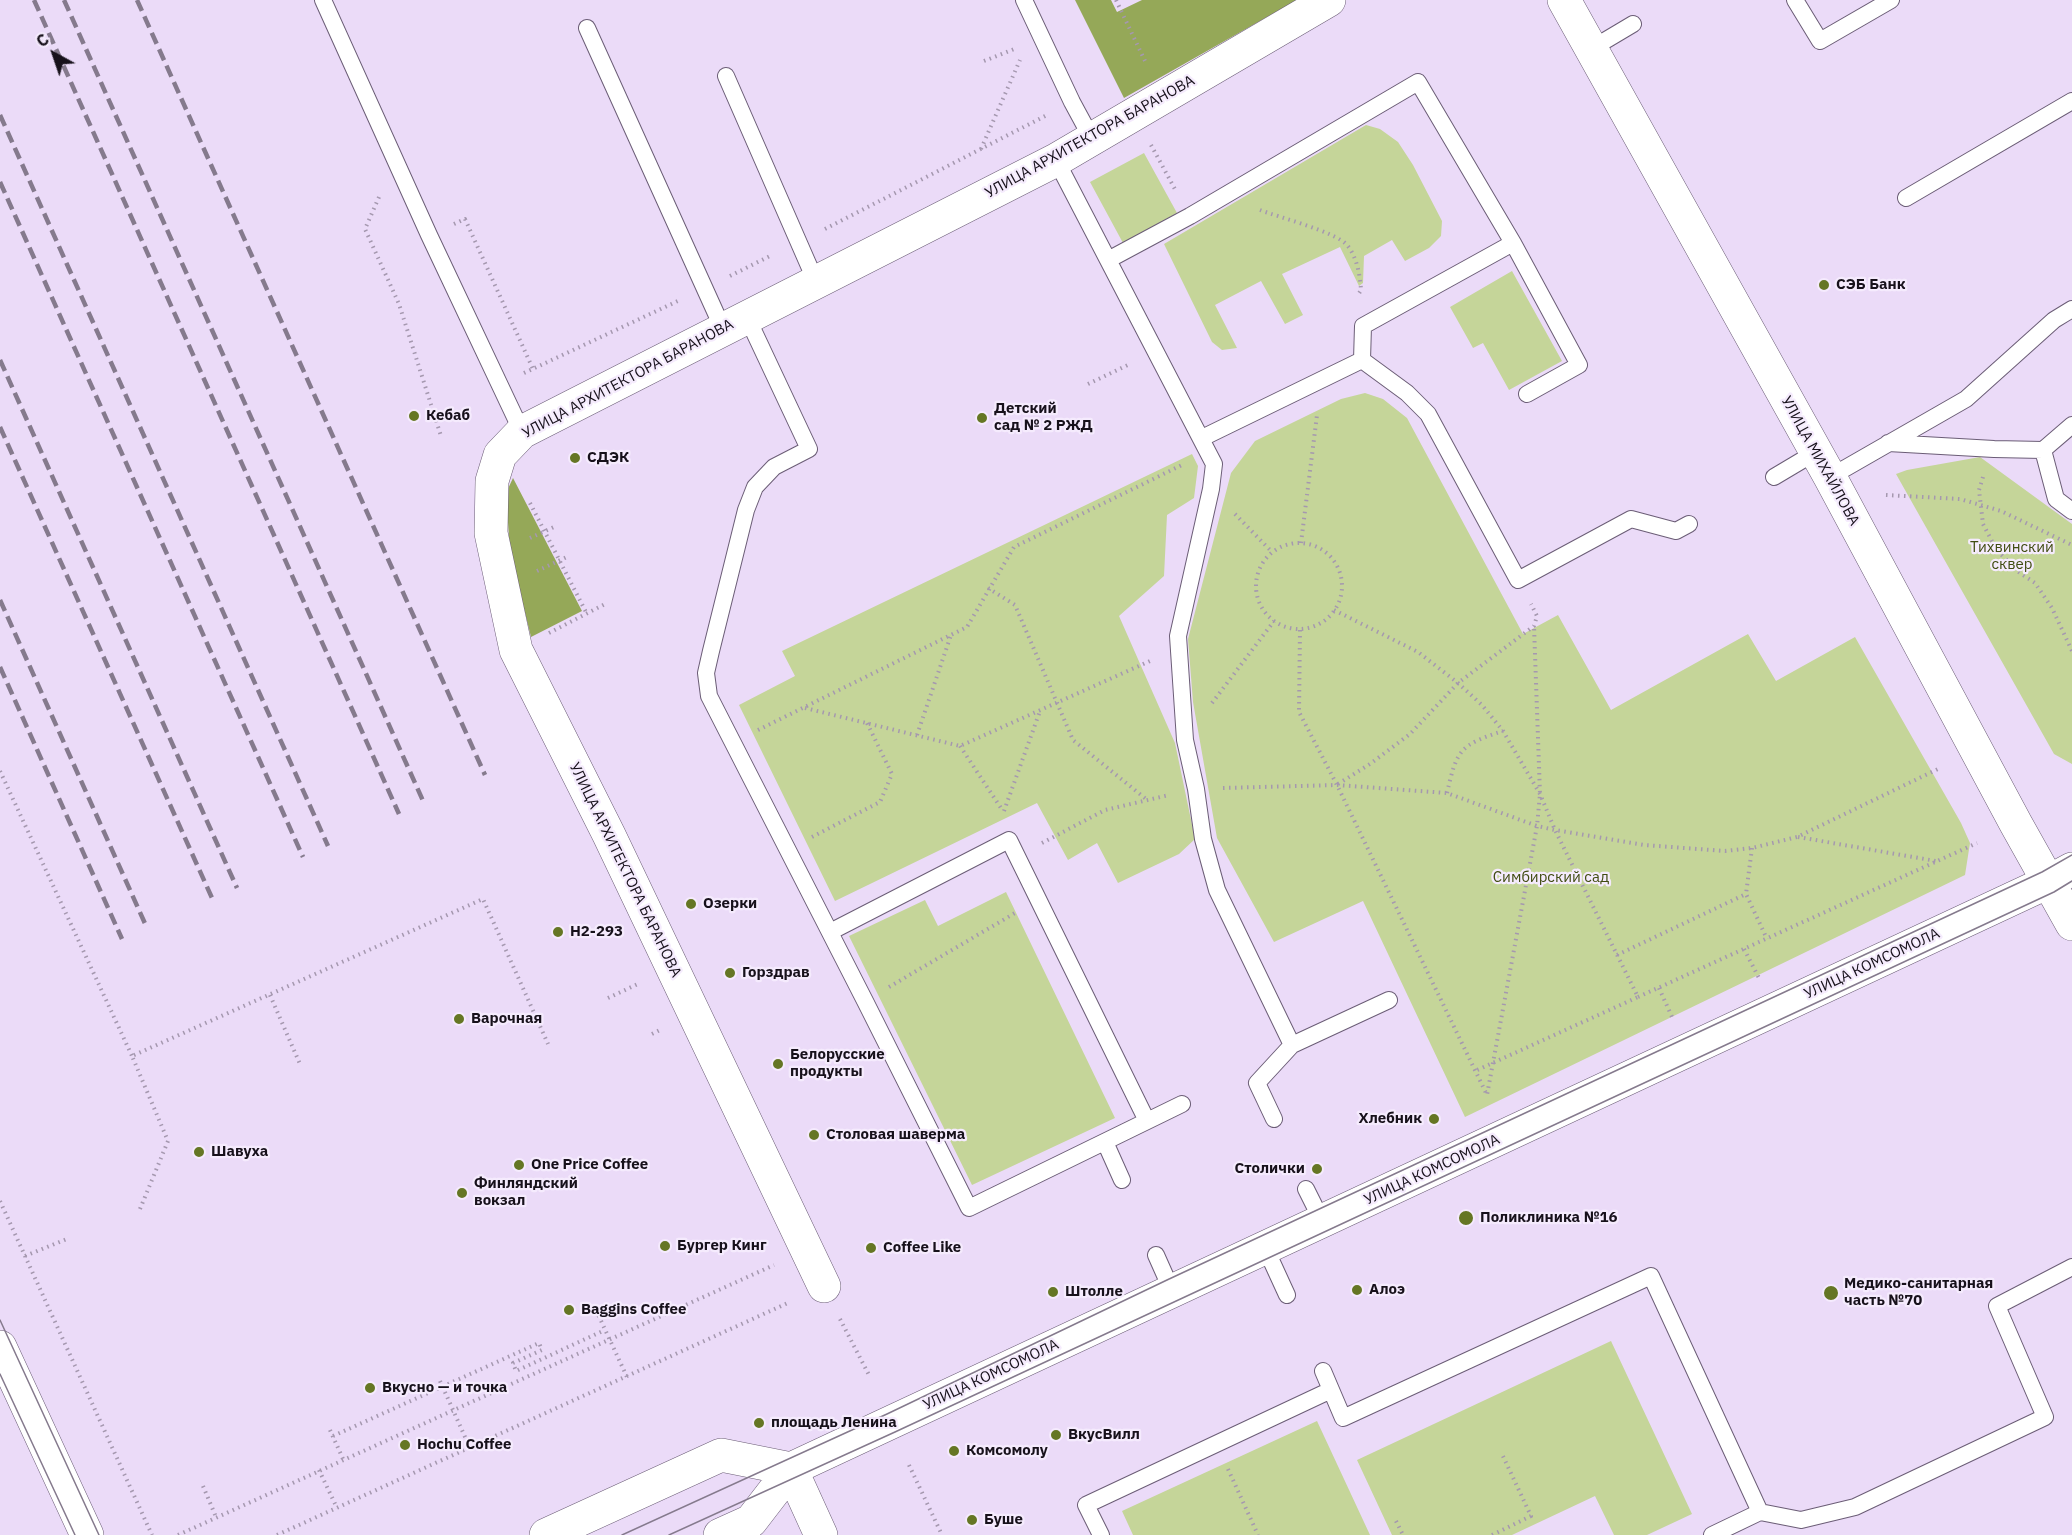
<!DOCTYPE html>
<meta charset="utf-8">
<style>
body{margin:0}
#map{position:relative;width:2072px;height:1535px;overflow:hidden;background:#ebdbf8;font-family:"IBM Plex Sans",sans-serif}
canvas{display:block}
.north{position:absolute;left:24px;top:24px;width:60px;height:60px;-webkit-text-stroke:4px #f5ebfd;paint-order:stroke;rotate:320deg;font-size:16px;font-weight:700;line-height:24px;text-align:center;color:#17111b}
.north::after{content:'';display:block;margin:auto;width:21px;height:27px;background:#17111b;clip-path:polygon(50% 0,100% 100%,50% 72%,0 100%)}
</style>
<div id="map">
<canvas width="2072" height="1535"></canvas>
<div class="north">С</div>
</div>
<script>
const ctx = document.querySelector('canvas').getContext('2d');
ctx.lineJoin = 'round';
function fillPath(path, color) {
  ctx.fillStyle = color;
  ctx.fill(path, 'evenodd');
}
function strokePath(path, color, width, dash) {
  ctx.strokeStyle = color;
  ctx.lineWidth = width;
  ctx.lineCap = dash ? 'butt' : 'round';
  ctx.setLineDash(dash || []);
  ctx.stroke(path);
}
function write(font, color, halo, rows, align = 'center') {
  ctx.font = font + ' "IBM Plex Sans",sans-serif';
  ctx.lineWidth = 4.5;
  ctx.setLineDash([]);
  ctx.textBaseline = 'middle';
  ctx.strokeStyle = halo;
  ctx.fillStyle = color;
  for (const [text, x, y, turn = 0] of rows) {
    ctx.save();
    ctx.translate(x, y);
    ctx.rotate((+turn || 0) * Math.PI / 180);
    ctx.textAlign = isNaN(turn) ? turn : align;
    if (halo) ctx.strokeText(text, 0, 0);
    ctx.fillText(text, 0, 0);
    ctx.restore();
  }
}
fillPath(new Path2D(`
 M1366,125L1380,129L1398,142L1413,165L1442,221L1441,236L1429,248L1405,261L1392,240L1364,256L1363,283L1359,286L1340,247L1282,274L1303,315L1285,324L1261,281L1215,305L1237,348L1222,350L1212,342L1164,244Z
 M1144,153L1177,213L1123,243L1090,182Z
 M1512,271L1562,361L1509,390L1483,343L1473,348L1450,307Z
 M1365,393L1383,399L1407,418L1523,634L1558,615L1611,710L1748,634L1776,681L1855,637L1961,823L1970,843L1965,875L1465,1117L1363,901L1274,942L1217,838L1193,702L1188,639L1231,473L1255,441L1341,399Z
 M1192,454L1198,466L1194,498L1167,515L1164,576L1119,616L1175,743L1195,839L1179,854L1118,883L1097,843L1068,860L1037,803L835,901L739,705L795,676L782,651Z
 M1980,457L2072,524V764L2054,754L1896,474L1907,470Z
 M1006,892L1115,1118L972,1185L849,936L925,900L938,926Z
 M1611,1341L1692,1514L1647,1535H1614L1595,1496L1512,1535H1392L1357,1460Z
 M1317,1421L1370,1535H1133L1122,1511Z`), '#c5d599');
fillPath(new Path2D(`
 M1075,0H1111L1117,12L1142,0H1297L1124,98Z
 M513,478L582,611L531,637L510,552L506,493Z`), '#95a858');
const lane = new Path2D(`
 M323,0L429,235L522,432
 M1024,0L1072,102L1092,139
 M1795,0L1820,41L1891,0
 M587,28L723,329
 M1591,49L1633,24
 M726,76L816,282
 M1056,160L1214,464L1211,489L1178,636L1185,740L1196,789L1203,839L1217,890L1292,1045L1257,1083L1274,1119
 M1906,198L2072,101
 M1513,243L1579,365L1527,394
 M1108,260L1190,216L1418,82L1513,243L1363,326L1362,360
 M747,317L809,449L774,467L755,487L746,510L711,651L706,673L709,696L865,1001L969,1208L1182,1104
 M1202,438L1362,360L1407,393L1428,414L1518,580L1631,519L1676,531L1689,524
 M1888,443L1994,449L2043,450L2072,425
 M2043,450L2056,499L2072,511
 M1774,477L1816,452
 M1830,477L1966,399L2054,320L2072,309
 M830,932L1009,840L1147,1121
 M1292,1045L1389,1000
 M1105,1142L1122,1180
 M1306,1189L1322,1221
 M1265,1247L1287,1295
 M1156,1255L1172,1291
 M1323,1371L1343,1418L1651,1276L1760,1512L1801,1520L1855,1507L2045,1417L1997,1306L2072,1267
 M1101,1535L1086,1505L1331,1390
 M1712,1535L1760,1512`);
const street = new Path2D(`
 M1564,0L1830,477L2016,824L2072,924
 M824,1286L609,835L516,650L491,533L492,481L500,455L522,432L1056,160L1329,0`);
const secondary = new Path2D(`
 M0,1347L87,1535
 M791,1469L821,1535
 M546,1535L721,1455L791,1469
 M720,1535L751,1521L791,1469L2048,882L2072,869`);
strokePath(lane, '#6b5d76', 18);
strokePath(street, '#6b5d76', 34);
strokePath(secondary, '#6b5d76', 34);
strokePath(new Path2D(`
 M1116,0L1145,61
 M984,61L1017,48
 M1151,145L1176,191
 M981,149L1020,60
 M379,197L365,229L399,304L441,436
 M1260,210C1278,217 1336,232 1347,245C1357,257 1360,275 1361,290L1358,295
 M454,224L465,219L533,369
 M825,229L1047,115
 M730,276L772,255
 M524,373L680,300
 M1088,384L1130,364
 M1983,477L1979,490L1983,524L1996,549L2017,571L2035,583L2052,608L2072,651
 M1886,495L1960,499L2001,511L2072,545
 M530,503L587,614
 M1235,514L1272,552
 M530,538L554,527
 M1256 586a43 43 0 1 1 86 0a43 43 0 1 1-86 0Z
 M1301,543L1317,415
 M537,571L569,556
 M988,588L1015,605L1073,740L1146,799
 M1334,610L1418,652L1458,683L1482,705L1503,731L1540,794L1555,830L1638,997L1475,1071
 M1300,630L1299,712L1337,785L1487,1095L1537,826L1540,794L1534,626
 M549,633L605,604
 M1212,703L1274,621
 M805,708L960,746L1150,661
 M758,730L967,627L1014,547L1184,464
 M917,735L951,635
 M960,746L1003,811
 M0,771L132,1056
 M1338,784L1370,764L1410,734L1458,683L1534,626L1537,616L1531,604
 M1223,788L1337,785L1447,793L1537,826L1555,830L1644,845L1725,851L1752,848L1797,837L1938,769
 M1447,793C1457,749 1460,745 1503,731
 M1004,811L1040,711
 M812,837L880,802L892,774L867,723
 M1798,837L1936,861
 M1042,843L1105,810L1169,795
 M1752,848L1746,894L1767,939
 M1744,949L1759,978
 M1617,955L1746,894
 M889,987L1015,913
 M1659,988L1672,1017
 M270,995L300,1064
 M1638,997L1977,843
 M608,998L640,983
 M652,1034L662,1029
 M0,1201L152,1535
 M140,1209L168,1141L132,1056L483,899L548,1044
 M25,1256L67,1239
 M596,1310L627,1377
 M840,1319L870,1377
 M440,1381L470,1448
 M330,1430L343,1459
 M333,1436L539,1343L542,1350L513,1363L516,1371L605,1330
 M909,1465L942,1535
 M1228,1469L1258,1535
 M319,1470L337,1508
 M203,1486L216,1517
 M1396,1521L1403,1535
 M178,1535L774,1265
 M277,1535L790,1302
 M1492,1535L1531,1516L1502,1454`), '#a598af', 4, [1.5, 4.5]);
strokePath(lane, '#fff', 16);
strokePath(street, '#fff', 33);
strokePath(secondary, '#fff', 33);
strokePath(new Path2D(`
 M0,1320L99,1535
 M0,1374L75,1535
 M622,1535L887,1414L1167,1280L2042,872L2072,855
 M669,1535L895,1432L2054,892L2072,881`), '#857a8d', 1.5);
strokePath(new Path2D(`
 M34,0L399,814
 M64,0L424,803
 M137,0L485,775
 M0,115L328,846
 M0,182L303,857
 M0,360L237,888
 M0,427L212,898
 M0,600L147,928
 M0,667L122,939`), '#857a8d', 4.5, [12, 6]);
for (const [x, y, r, color] of [
 [1824,285,6,"#657624"],
 [414,416,6,"#657624"],
 [982,418,6,"#657624"],
 [575,458,6,"#657624"],
 [691,904,6,"#657624"],
 [558,932,6,"#657624"],
 [730,973,6,"#657624"],
 [459,1019,6,"#657624"],
 [778,1064,6,"#657624"],
 [1434,1119,6,"#657624"],
 [814,1135,6,"#657624"],
 [199,1152,6,"#657624"],
 [519,1165,6,"#657624"],
 [1317,1169,6,"#657624"],
 [462,1193,6,"#657624"],
 [1466,1218,8,"#657624"],
 [665,1246,6,"#657624"],
 [871,1248,6,"#657624"],
 [1357,1290,6,"#657624"],
 [1053,1292,6,"#657624"],
 [1831,1293,8,"#657624"],
 [569,1310,6,"#657624"],
 [370,1388,6,"#657624"],
 [759,1423,6,"#657624"],
 [1056,1435,6,"#657624"],
 [405,1445,6,"#657624"],
 [954,1451,6,"#657624"],
 [972,1520,6,"#657624"]
]) {
  const dot = new Path2D();
  dot.arc(x, y, r, 0, 2 * Math.PI);
  ctx.fillStyle = color;
  ctx.fill(dot);
  strokePath(dot, '#f5ebfd', 2);
}
write('15px', '#17111b', '#f5ebfd', [
 ["УЛИЦА АРХИТЕКТОРА БАРАНОВА",1090,137,-29],
 ["УЛИЦА АРХИТЕКТОРА БАРАНОВА",628,379,-28],
 ["УЛИЦА МИХАЙЛОВА",1820,461,61],
 ["УЛИЦА АРХИТЕКТОРА БАРАНОВА",625,870,64],
 ["УЛИЦА КОМСОМОЛА",1872,964,-25],
 ["УЛИЦА КОМСОМОЛА",1432,1170,-25],
 ["УЛИЦА КОМСОМОЛА",991,1375,-25]
]);
write('bold 15px', '#17111b', '#f5ebfd', [
 ["СЭБ Банк",1836,285],
 ["Детский",994,409],
 ["сад № 2 РЖД",994,426],
 ["Кебаб",426,416],
 ["СДЭК",587,458],
 ["Озерки",703,904],
 ["H2-293",570,932],
 ["Горздрав",742,973],
 ["Варочная",471,1019],
 ["Белорусские",790,1055],
 ["продукты",790,1072],
 ["Хлебник",1422,1119,"right"],
 ["Столовая шаверма",826,1135],
 ["Шавуха",211,1152],
 ["One Price Coffee",531,1165],
 ["Столички",1305,1169,"right"],
 ["Финляндский",474,1184],
 ["вокзал",474,1201],
 ["Поликлиника №16",1480,1218],
 ["Бургер Кинг",677,1246],
 ["Coffee Like",883,1248],
 ["Медико-санитарная",1844,1284],
 ["часть №70",1844,1301],
 ["Алоэ",1369,1290],
 ["Штолле",1065,1292],
 ["Baggins Coffee",581,1310],
 ["Вкусно — и точка",382,1388],
 ["площадь Ленина",771,1423],
 ["ВкусВилл",1068,1435],
 ["Hochu Coffee",417,1445],
 ["Комсомолу",966,1451],
 ["Буше",984,1520]
], 'left');
write('15px', '#404c11', '#f5ebfd', [
 ["Тихвинский",2012,548],
 ["сквер",2012,565],
 ["Симбирский сад",1551,878]
]);
</script>
